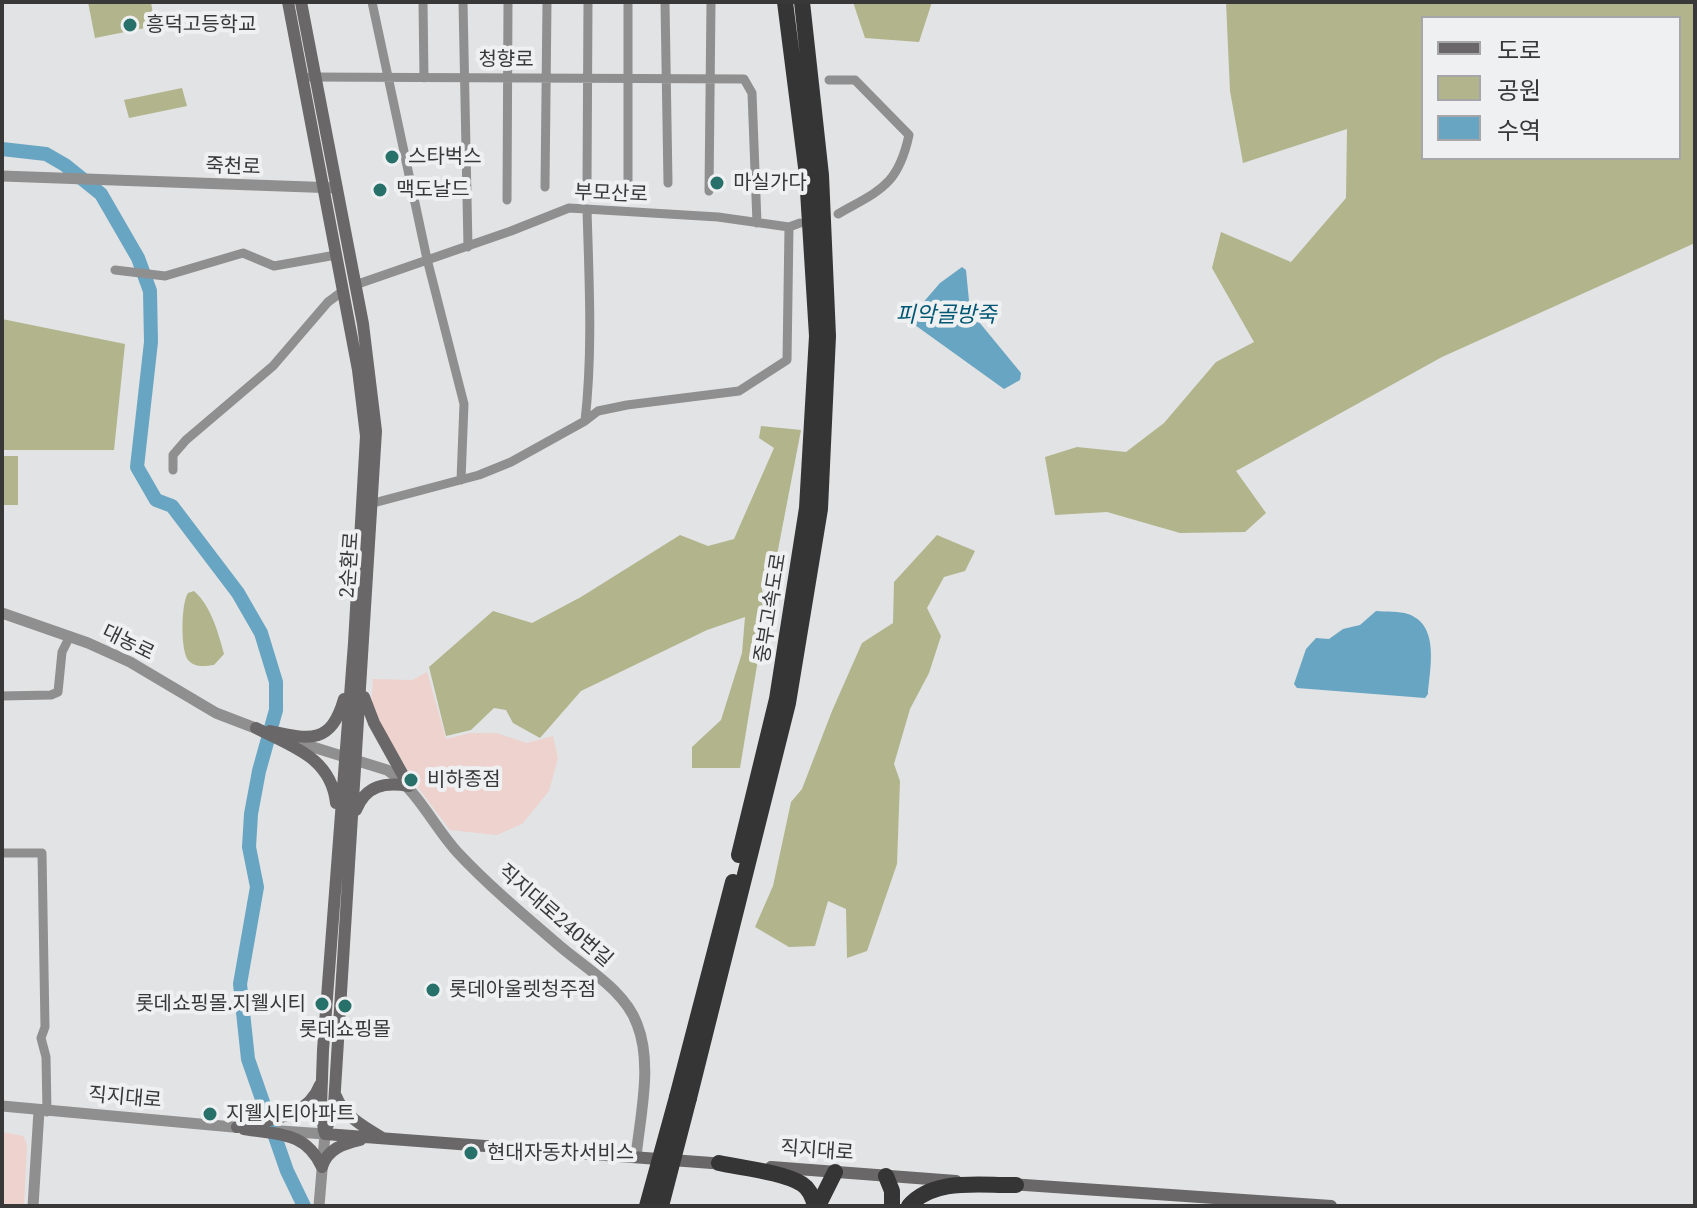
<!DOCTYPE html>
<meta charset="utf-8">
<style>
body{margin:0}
#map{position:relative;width:1697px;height:1208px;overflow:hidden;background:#e2e3e4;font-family:"Noto Serif","Noto Sans KR",serif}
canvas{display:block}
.frame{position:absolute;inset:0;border:4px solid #383839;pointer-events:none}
.legend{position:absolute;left:1421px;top:16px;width:260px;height:144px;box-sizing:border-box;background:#eff0f2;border:2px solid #a6a6a8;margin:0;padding:10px 14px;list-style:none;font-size:24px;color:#383839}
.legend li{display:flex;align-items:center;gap:16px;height:40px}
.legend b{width:40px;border:2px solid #a6a6a8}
</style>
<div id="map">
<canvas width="1697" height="1208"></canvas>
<div class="frame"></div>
<ul class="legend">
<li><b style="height:10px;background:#696768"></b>도로</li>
<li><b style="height:22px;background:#b2b48c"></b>공원</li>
<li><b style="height:22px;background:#68a5c2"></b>수역</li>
</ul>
</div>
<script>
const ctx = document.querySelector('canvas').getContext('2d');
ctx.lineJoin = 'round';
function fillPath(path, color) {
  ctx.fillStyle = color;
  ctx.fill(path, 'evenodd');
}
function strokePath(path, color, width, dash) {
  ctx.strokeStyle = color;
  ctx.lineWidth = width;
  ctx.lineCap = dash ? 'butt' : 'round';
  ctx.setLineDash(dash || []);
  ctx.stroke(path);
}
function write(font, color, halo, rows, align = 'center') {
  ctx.font = font + ' "Noto Serif","Noto Sans KR",serif';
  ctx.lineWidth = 8;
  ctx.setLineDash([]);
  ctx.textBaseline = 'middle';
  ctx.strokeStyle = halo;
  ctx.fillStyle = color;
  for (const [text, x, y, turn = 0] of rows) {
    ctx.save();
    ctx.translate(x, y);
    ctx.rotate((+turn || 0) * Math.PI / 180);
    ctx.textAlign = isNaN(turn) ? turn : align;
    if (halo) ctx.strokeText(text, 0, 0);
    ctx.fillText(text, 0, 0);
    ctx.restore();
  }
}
fillPath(new Path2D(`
 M427,672L446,739L471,733H496L527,743L553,736L558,758L549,791L522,824L497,835L450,830L405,770L371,706L373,679L412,680Z
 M2,1132L23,1136L27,1144L24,1206H2Z`), '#edd2ce');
fillPath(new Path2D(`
 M88,2H151L155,26L95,38Z
 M853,2H932L919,42L865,38Z
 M1226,2H1695V243L1442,357L1236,471L1266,513L1245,532L1180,533L1107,512L1055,515L1045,457L1077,447L1126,452L1164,423L1216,362L1254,342L1212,268L1221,232L1291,262L1346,198L1347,129L1243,163L1230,91ZM1423,18H1679V158H1423Z
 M182,88L187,106L129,118L124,100Z
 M2,319L125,344L114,450H2Z
 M761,426L801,430L777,555L761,584L766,611L740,768H692V747L721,720L742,653L745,617L707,630L581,691L540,738L513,723L506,710L494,708L471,730L446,736L429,667L493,611L532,623L581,597L680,535L708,546L734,539L774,448L759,438Z
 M2,456H18V505H2Z
 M937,535L975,551L965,571L944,577L927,608L941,636L929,673L910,709L894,764L900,781L897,864L867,951L847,958L846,909L828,901L815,946L789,947L755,927L773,886L791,802L802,789L832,711L862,643L893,623L894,582Z
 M194,591C211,606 218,632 224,654L214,665C205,666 196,668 189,661C180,653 181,603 188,593Z`), '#b2b48c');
fillPath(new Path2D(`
 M962,267L966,270L970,311L1021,373L1020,380L1004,389L908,320L940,283Z
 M1376,611C1386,612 1399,611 1408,614C1440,625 1430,668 1428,694L1425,698L1297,688L1294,684L1306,649L1316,638L1329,639L1343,629L1360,625Z`), '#68a5c2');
strokePath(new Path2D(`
 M2,149L46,154L65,165L101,194L138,258L150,291L151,342L137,467L156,500L172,506L238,593L261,633L276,682V710L259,771L251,814L249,847L257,887L240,984L248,1059L287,1171L304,1206`), '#68a5c2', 14);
strokePath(new Path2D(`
 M372,2L427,259L464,404L461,480
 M423,2L424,78
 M463,2L468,247
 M628,2V186
 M665,2L668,183
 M310,77L744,79L752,93L757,223
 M829,80H855L909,135C898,186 880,190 838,214
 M587,185L588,2
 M545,187L547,2
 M709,191L711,2
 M507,200L508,2
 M115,270L165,276L243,253L274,266L336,255
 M355,285L511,231L569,208L718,217L789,227L800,223
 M585,421C593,351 589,280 587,209
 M173,470V455L186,440L273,366L328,302L343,291
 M366,505L479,475L511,462L585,421L598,411L627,405L739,391L787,360L789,227
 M2,696L51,695L58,692L62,652L70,636
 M2,853H42L45,1027L41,1038L46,1057L47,1112`), '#908f8f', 9);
strokePath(new Path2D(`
 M2,176L337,188
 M2,613L88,643L130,662L216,713L263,731
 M287,739L387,770C418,790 433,826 458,853C490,887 526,917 561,947C588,970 625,991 637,1024C653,1064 640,1116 636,1157
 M2,1106L244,1128
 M281,1131L325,1134L319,1206
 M33,1206L39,1111`), '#908f8f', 11);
strokePath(new Path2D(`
 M288,2L358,370L366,436L354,643L323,1050L321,1107L324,1131
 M301,2L363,324L376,431L334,1105L325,1134
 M364,697L374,723L409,786
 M256,728C292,747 331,757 336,803
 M270,731C311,740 331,744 344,699
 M356,810C366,785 385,782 409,786
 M336,1096C343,1115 364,1127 381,1137
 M237,1127C269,1119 307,1119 320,1085
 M244,1129C279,1135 305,1131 322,1167
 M325,1134L725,1164
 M322,1167C327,1149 343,1144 360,1140
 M771,1167L956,1181
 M1010,1184L1331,1206`), '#696768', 12);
strokePath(new Path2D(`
 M739,855L777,699L807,508L817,336L807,175L785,2
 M677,1097L733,882
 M689,1098L788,703L820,509L828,336L821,175L802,2
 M719,1163C742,1168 783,1172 802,1184C810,1189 813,1198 815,1206
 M886,1176L892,1191V1206
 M818,1206L835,1172
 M909,1206C934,1177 982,1186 1016,1185`), '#363535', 16);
strokePath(new Path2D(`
 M647,1206L677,1097
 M661,1206L689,1098`), '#363535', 16);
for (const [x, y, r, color] of [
 [130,25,8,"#28716b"],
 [392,157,8,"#28716b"],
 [717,183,8,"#28716b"],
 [380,190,8,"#28716b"],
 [411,780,8,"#28716b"],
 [433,990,8,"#28716b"],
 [322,1004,8,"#28716b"],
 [345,1006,8,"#28716b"],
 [210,1114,8,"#28716b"],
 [471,1153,8,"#28716b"]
]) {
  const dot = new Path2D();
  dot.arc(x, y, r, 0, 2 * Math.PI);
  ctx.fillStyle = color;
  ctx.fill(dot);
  strokePath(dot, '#eff0f2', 3);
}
write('20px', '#383839', '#eff0f2', [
 ["흥덕고등학교",146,25],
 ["스타벅스",408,157],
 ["마실가다",733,183],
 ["맥도날드",396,190],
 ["비하종점",427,780],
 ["롯데아울렛청주점",449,990],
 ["롯데쇼핑몰.지웰시티",306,1004,"right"],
 ["롯데쇼핑몰",345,1030,"center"],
 ["지웰시티아파트",226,1114],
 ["현대자동차서비스",487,1153]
], 'left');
write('20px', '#383839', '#eff0f2', [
 ["청향로",506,60],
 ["죽천로",233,167,2],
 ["부모산로",611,194,2],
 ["2순환로",350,565,-86],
 ["중부고속도로",771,608,-81],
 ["대농로",128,643,26],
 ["직지대로240번길",555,916,41],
 ["직지대로",125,1098,5],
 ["직지대로",817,1151,4]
]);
write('italic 22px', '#005774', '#eff0f2', [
 ["피악골방죽",946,316]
]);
</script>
